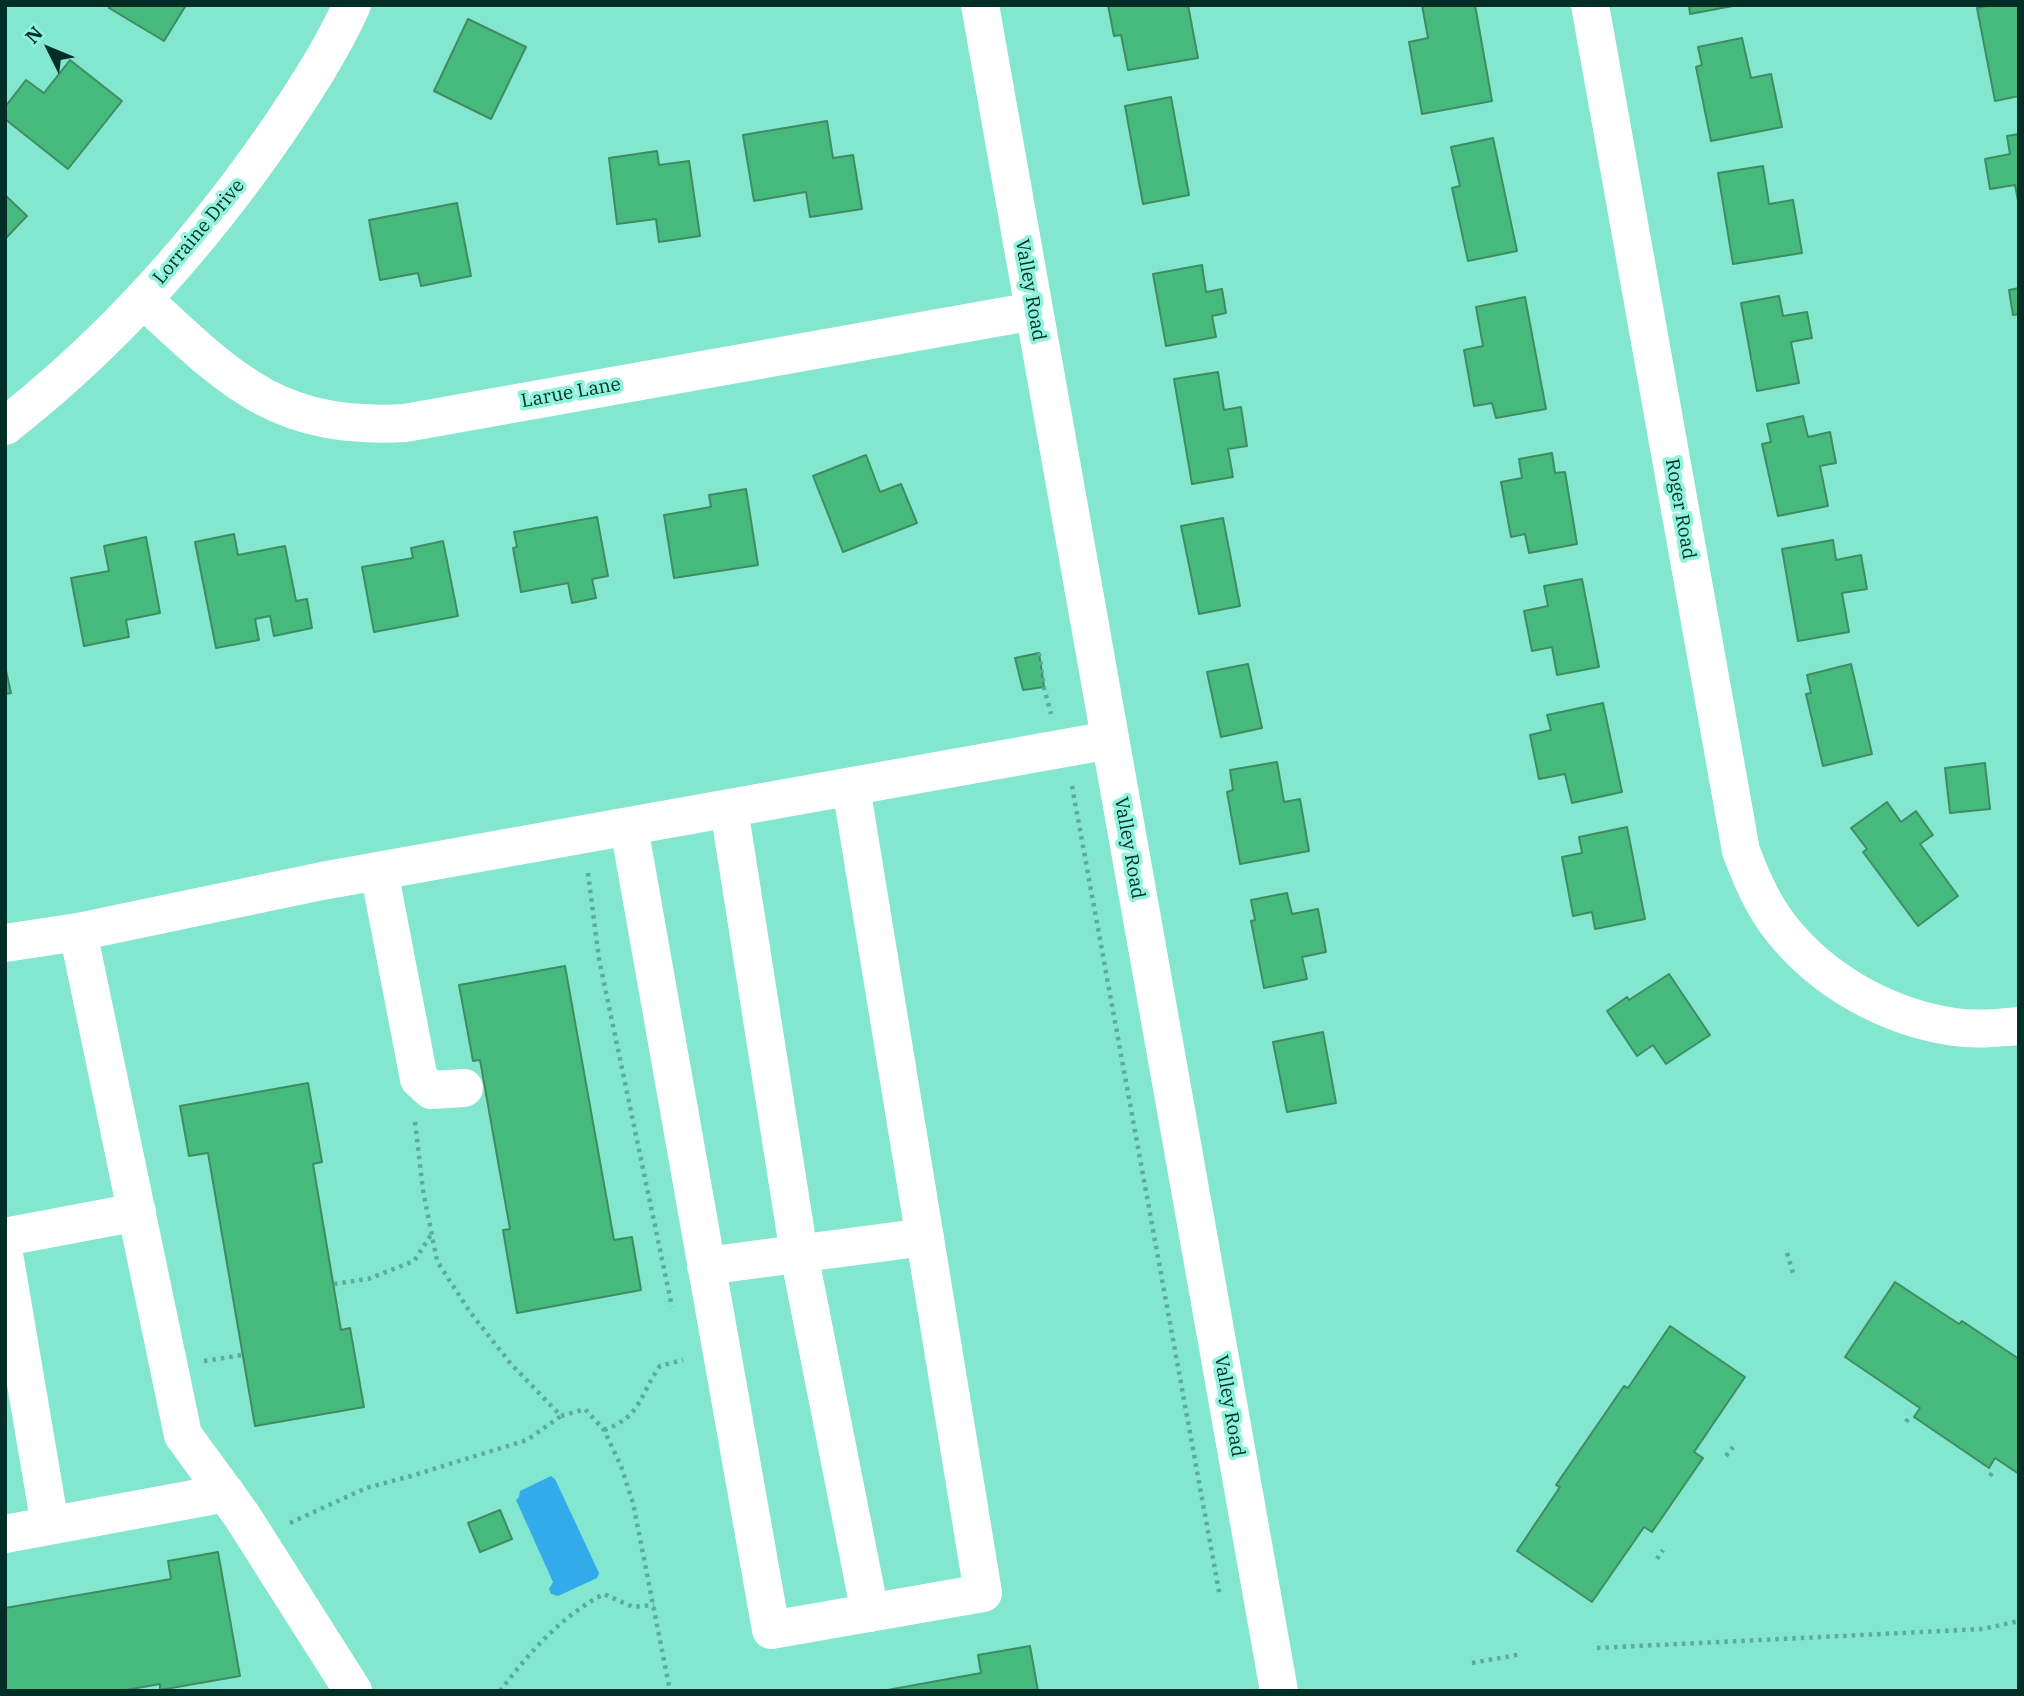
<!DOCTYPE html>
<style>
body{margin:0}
#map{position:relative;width:2024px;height:1696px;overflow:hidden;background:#83e6cf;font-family:"IBM Plex Serif",serif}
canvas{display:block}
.frame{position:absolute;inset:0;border:7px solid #012f27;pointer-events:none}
.north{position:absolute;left:14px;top:14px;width:70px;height:70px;-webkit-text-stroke:5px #90f3dc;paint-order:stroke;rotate:313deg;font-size:19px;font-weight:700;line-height:28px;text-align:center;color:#012f27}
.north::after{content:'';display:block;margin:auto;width:24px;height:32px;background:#012f27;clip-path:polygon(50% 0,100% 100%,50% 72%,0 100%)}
</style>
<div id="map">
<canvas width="2024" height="1696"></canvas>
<div class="frame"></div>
<div class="north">N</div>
</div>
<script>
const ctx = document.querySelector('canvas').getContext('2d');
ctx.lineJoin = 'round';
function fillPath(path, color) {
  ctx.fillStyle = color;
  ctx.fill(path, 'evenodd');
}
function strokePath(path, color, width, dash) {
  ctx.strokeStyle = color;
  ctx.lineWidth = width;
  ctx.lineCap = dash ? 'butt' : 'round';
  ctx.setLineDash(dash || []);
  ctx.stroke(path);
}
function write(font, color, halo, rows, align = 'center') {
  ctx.font = font + ' "IBM Plex Serif",serif';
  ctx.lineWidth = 7;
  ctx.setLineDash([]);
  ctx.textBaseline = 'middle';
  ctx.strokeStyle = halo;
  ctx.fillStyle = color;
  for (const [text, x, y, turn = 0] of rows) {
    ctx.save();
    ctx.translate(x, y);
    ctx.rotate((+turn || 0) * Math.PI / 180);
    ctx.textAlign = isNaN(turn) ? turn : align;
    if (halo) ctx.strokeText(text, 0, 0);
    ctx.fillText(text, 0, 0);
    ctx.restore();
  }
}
fillPath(new Path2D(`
 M551,1476L555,1479L599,1573L597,1578L558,1596L551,1594L549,1589L553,1582L516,1500L519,1497L520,1491Z`), '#33aae9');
const building = new Path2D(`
 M110,5H186L164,41L109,8Z
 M1108,5H1188L1198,58L1128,70L1121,35L1114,36Z
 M1422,5H1475L1492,101L1422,114L1409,42L1428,38Z
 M1689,5H1738L1690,14Z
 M1992,5H2019V96L1995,101L1977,8Z
 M468,19L526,47L491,119L434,91Z
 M1742,38L1751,78L1771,74L1782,127L1711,141L1696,67L1702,65L1698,47Z
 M70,60L122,101L68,169L5,119V107L26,80L44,93Z
 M1171,97L1189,195L1143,204L1125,106Z
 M827,121L833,158L853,155L862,209L810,217L806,192L754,201L743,135Z
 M2019,134V206L2015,185L1990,189L1985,159L2010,154L2007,136Z
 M1493,138L1517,251L1468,261L1452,188L1460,186L1451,147Z
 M657,151L659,165L689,161L700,236L659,242L656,219L617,224L609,158Z
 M1763,166L1769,204L1793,200L1802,253L1733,264L1718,173Z
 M5,195L27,216L5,239Z
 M457,203L471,276L421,286L418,273L380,280L369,220Z
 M1202,265L1206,292L1222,289L1226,313L1212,316L1216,337L1166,346L1153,274Z
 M2019,288V314L2013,315L2009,290Z
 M1779,296L1783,316L1807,312L1812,338L1791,342L1799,383L1757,391L1741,303Z
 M1525,297L1546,409L1496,418L1492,403L1474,406L1464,350L1483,346L1476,307Z
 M1218,372L1224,410L1241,407L1247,446L1228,449L1233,477L1192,484L1174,379Z
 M1803,416L1808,437L1830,432L1836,463L1820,466L1828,506L1778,516L1762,444L1771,442L1767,424Z
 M1552,453L1555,473L1565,472L1577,544L1529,553L1525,534L1511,537L1501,482L1522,478L1519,459Z
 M866,455L880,492L901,484L917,523L843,552L813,476Z
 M746,489L758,565L674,578L664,515L711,507L709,495Z
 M597,517L608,576L592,579L596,598L572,603L568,583L521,592L513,548L517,547L514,532Z
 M1223,518L1240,606L1199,614L1181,526Z
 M234,534L238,555L285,546L296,601L307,599L312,628L274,636L270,616L255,619L259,640L216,648L195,542Z
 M146,537L160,613L126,620L129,637L84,646L71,578L109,571L104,546Z
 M1833,540L1836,560L1861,555L1867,589L1842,593L1849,632L1798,641L1782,549Z
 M443,541L458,616L374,632L362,567L413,558L411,548Z
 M1582,579L1599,667L1557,675L1552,647L1532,651L1524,611L1548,606L1544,586Z
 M1039,653L1044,687L1023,690L1015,658Z
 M1248,664L1262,728L1221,737L1207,672Z
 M1851,664L1872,754L1823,766L1806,694L1811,693L1807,675Z
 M5,666L11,693L5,694Z
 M1603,703L1622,792L1572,803L1565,774L1539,779L1530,735L1551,730L1547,715Z
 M1277,762L1284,802L1300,799L1309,851L1240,864L1227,792L1233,790L1230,770Z
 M1985,763L1990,809L1950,813L1945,768Z
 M1887,802L1901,822L1916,811L1933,835L1920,844L1958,896L1918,926L1863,852L1867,849L1851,828Z
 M1627,827L1645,919L1595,929L1592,912L1573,916L1562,857L1582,853L1579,837Z
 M1287,893L1292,914L1318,909L1326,952L1302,957L1307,979L1264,988L1251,921L1255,920L1251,900Z
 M565,966L614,1240L632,1237L641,1290L517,1313L503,1230L510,1229L480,1060L473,1061L459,985Z
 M1669,974L1710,1035L1666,1064L1653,1045L1637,1056L1607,1011L1627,997L1629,1000Z
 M1323,1032L1336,1103L1287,1112L1273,1042Z
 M308,1083L322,1162L313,1164L341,1330L350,1328L364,1407L255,1426L208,1153L189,1156L180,1106Z
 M1895,1282L1959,1324L1962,1321L2019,1359V1474L1995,1458L1989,1468L1914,1417L1920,1408L1845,1357Z
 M1670,1326L1745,1377L1694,1452L1703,1458L1652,1532L1644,1527L1592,1602L1517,1551L1560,1487L1556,1485L1624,1386L1628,1388Z
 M500,1510L512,1539L480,1552L468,1523Z
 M218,1552L240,1676L160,1690V1684L120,1691H5V1608L171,1579L168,1561Z
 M1030,1646L1038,1691H882L981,1673L978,1655Z`);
fillPath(building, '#46b97d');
strokePath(building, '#408c62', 2);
strokePath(new Path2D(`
 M1039,653L1044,688L1051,714
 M1072,786L1220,1597
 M588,873L599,959L672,1307
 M415,1122L423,1190L437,1261L470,1312L511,1364L561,1416L585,1409L604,1430L621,1466L633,1503L670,1691
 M1787,1253L1793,1273
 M334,1284L368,1279L414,1261L431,1235
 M204,1361L243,1355
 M1906,1422L1911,1415
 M604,1430C642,1416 638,1397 660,1366L683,1360
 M1726,1456L1733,1447
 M1990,1476L1994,1470
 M290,1523L366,1488L411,1476L527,1440L561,1416
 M1657,1559L1663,1550
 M1597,1648L1983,1629L2019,1621
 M1472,1663L1522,1654
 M500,1691C529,1653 561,1616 604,1594L633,1607L654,1605`), '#5aad9a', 4.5, [3.5, 5]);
strokePath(new Path2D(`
 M980,5L1279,1691
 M1590,5L1741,851C1751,877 1762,904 1780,927C1822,981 1887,1017 1954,1027C1976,1030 1997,1028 2019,1026
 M143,299C230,380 277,430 405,423L1034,311
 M5,426C111,343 203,240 279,129C306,89 332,49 352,5
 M729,809L799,1254L870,1613
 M629,827L771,1630L983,1593L851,787
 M379,871L419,1079L431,1090L464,1088
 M78,932L322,881L1110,740
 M5,943L78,932L183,1435L242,1516L353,1691
 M5,1237L137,1212
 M5,1260L50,1525
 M706,1266L925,1237
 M5,1534L226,1493`), '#fff', 38);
write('19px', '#012f27', '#90f3dc', [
 ["Lorraine Drive",199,232,-50],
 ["Valley Road",1030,290,80],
 ["Larue Lane",571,393,-10],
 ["Roger Road",1680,509,80],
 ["Valley Road",1129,848,80],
 ["Valley Road",1229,1406,80]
]);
</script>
